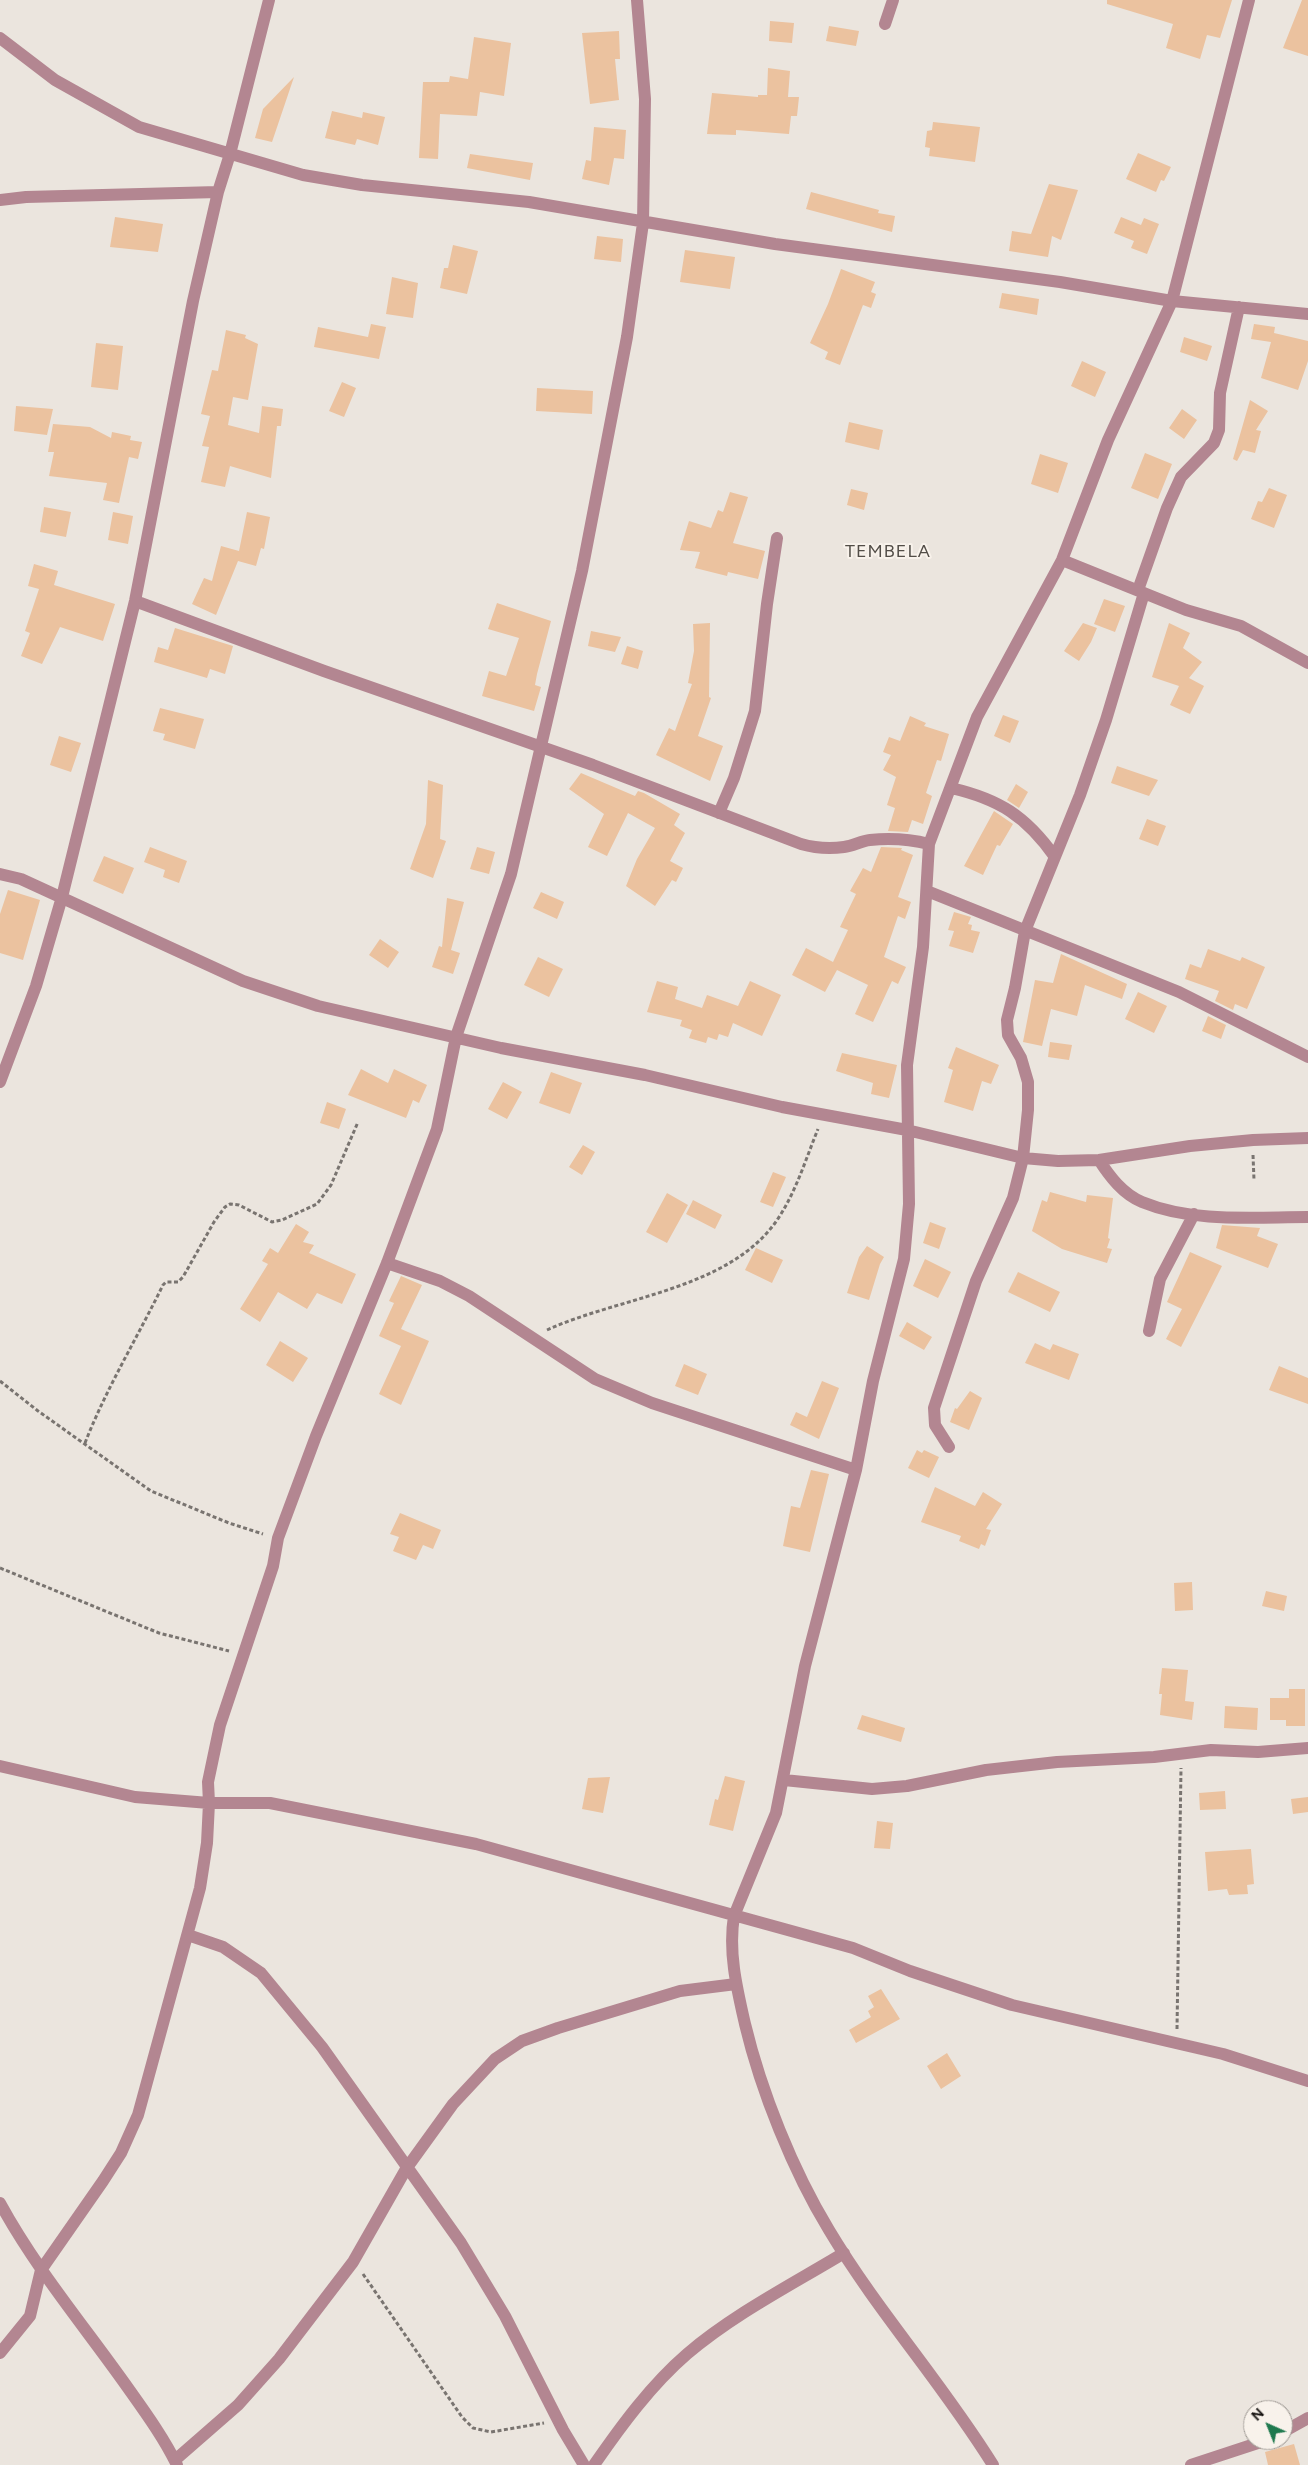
<!DOCTYPE html>
<style>
body{margin:0}
#map{position:relative;width:1308px;height:2465px;overflow:hidden;background:#ebe5de;font-family:Figtree,sans-serif}
canvas{display:block}
.north{position:absolute;left:1243px;top:2400px;width:50px;height:50px;box-sizing:border-box;background:#f8f2eb;border:1px solid #9e9994;border-radius:50%;rotate:316deg;font-size:14px;font-weight:700;line-height:20px;text-align:center;color:#171412}
.north::after{content:'';display:block;margin:auto;width:18px;height:22px;background:#1f794e;clip-path:polygon(50% 0,100% 100%,50% 72%,0 100%)}
</style>
<div id="map">
<canvas width="1308" height="2465"></canvas>
<div class="north">N</div>
</div>
<script>
const ctx = document.querySelector('canvas').getContext('2d');
ctx.lineJoin = 'round';
function fillPath(path, color) {
  ctx.fillStyle = color;
  ctx.fill(path, 'evenodd');
}
function strokePath(path, color, width, dash) {
  ctx.strokeStyle = color;
  ctx.lineWidth = width;
  ctx.lineCap = dash ? 'butt' : 'round';
  ctx.setLineDash(dash || []);
  ctx.stroke(path);
}
function write(font, color, halo, rows, align = 'center') {
  ctx.font = font + ' Figtree,sans-serif';
  ctx.lineWidth = 4;
  ctx.setLineDash([]);
  ctx.textBaseline = 'middle';
  ctx.strokeStyle = halo;
  ctx.fillStyle = color;
  for (const [text, x, y, turn = 0] of rows) {
    ctx.save();
    ctx.translate(x, y);
    ctx.rotate((+turn || 0) * Math.PI / 180);
    ctx.textAlign = isNaN(turn) ? turn : align;
    if (halo) ctx.strokeText(text, 0, 0);
    ctx.fillText(text, 0, 0);
    ctx.restore();
  }
}
fillPath(new Path2D(`
 M1107,0H1232L1220,38L1207,35L1200,59L1166,48L1173,24L1107,4Z
 M1302,0H1308V56L1283,48Z
 M770,21L794,23L792,43L769,41Z
 M829,26L859,31L856,46L826,41Z
 M619,31L620,59H615L619,100L590,104L582,33Z
 M474,37L511,43L504,96L480,92L477,116L440,114L438,159L419,158L423,82H449L450,76L468,79Z
 M768,68L790,71L788,97H799L797,116H791L789,134L736,130V135L707,134L712,93L758,97V95H767Z
 M294,77L272,142L255,138L263,109Z
 M332,111L362,118L363,112L385,117L378,145L357,139L355,145L325,138Z
 M933,122L980,127L975,162L929,156L930,148L925,147L927,131L932,130Z
 M594,127L626,130L624,159L614,158L609,185L582,179L586,160L591,161Z
 M1138,153L1171,167L1164,181L1161,180L1156,192L1126,179Z
 M470,154L533,163L530,180L467,168Z
 M1049,184L1078,190L1061,240L1052,236L1048,257L1009,251L1012,231L1031,234Z
 M811,192L879,210L878,213L895,216L892,232L806,209Z
 M115,217L163,224L158,252L110,247Z
 M1121,217L1141,225L1144,218L1159,224L1147,254L1131,248L1134,241L1114,233Z
 M597,236L623,239L621,262L594,259Z
 M453,245L478,251L467,294L440,288L444,268H448Z
 M685,250L735,257L730,289L680,282Z
 M841,269L875,282L871,292L876,294L871,308L863,305L840,365L825,359L828,352L810,343L828,304Z
 M392,277L418,283L413,318L386,314Z
 M1002,293L1039,299L1037,315L999,308Z
 M371,324L386,327L379,359L314,347L318,327L368,337Z
 M1254,324L1275,327L1274,333L1308,341V361L1298,390L1261,378L1271,342L1251,339Z
 M226,330L246,335L245,338L258,344L248,400L233,397L228,425L259,433L262,406L283,409L281,426H277L271,478L230,466L225,487L201,482L209,447L202,446L210,416L201,414L212,370L218,371Z
 M1184,337L1212,346L1207,361L1180,352Z
 M96,343L123,346L118,390L91,387Z
 M1082,361L1106,372L1095,397L1071,386Z
 M342,382L356,388L344,417L329,411Z
 M537,388L593,391L592,414L536,411Z
 M1250,400L1268,411L1256,430L1261,431L1255,453L1243,450L1237,461L1233,459Z
 M16,406L53,409L47,435L14,431Z
 M1182,409L1197,420L1184,439L1169,428Z
 M849,422L883,430L879,450L845,442Z
 M53,424L90,427L111,438L112,432L131,436L130,440L142,442L138,459L129,457L119,503L103,500L107,483L49,476L54,452H48Z
 M1145,453L1172,464L1158,499L1131,488Z
 M1040,454L1068,463L1058,493L1031,484Z
 M1269,488L1287,495L1274,528L1251,519L1258,501L1262,502Z
 M851,489L868,493L864,510L847,505Z
 M730,492L748,497L733,543L765,551L758,579L728,572L727,576L695,568L700,552L680,550L689,521L711,528L718,510L723,512Z
 M44,507L71,512L66,537L40,532Z
 M113,512L133,516L128,544L108,540Z
 M247,512L270,517L264,549L261,548L256,566L238,561L216,615L192,604L204,578L212,581L221,546L239,551Z
 M34,564L58,571L54,585L115,604L103,641L60,627L42,664L21,656L30,633L25,631L39,589L28,586Z
 M1104,599L1125,606L1115,632L1094,624Z
 M497,603L551,621L537,674L535,685L541,687L534,711L482,696L489,671L506,676L519,638L488,629Z
 M710,623L709,697L711,698L698,736L723,746L710,781L656,755L669,728L675,731L692,684L688,683L694,651L693,624Z
 M1083,623L1097,628L1091,642L1079,661L1064,651Z
 M1169,623L1190,633L1183,648L1202,662L1189,678L1204,686L1190,714L1170,705L1179,686L1152,677Z
 M175,628L233,646L225,674L210,669L207,678L154,662L158,647L168,650Z
 M591,631L621,637L615,652L588,646Z
 M627,646L643,651L638,669L621,664Z
 M160,708L204,719L195,749L163,740L165,734L153,731Z
 M1003,715L1019,721L1010,743L994,736Z
 M910,716L926,723L924,726L949,734L941,761L937,760L926,793L932,796L923,824L912,820L908,832L888,831L895,808L887,805L896,777L883,770L891,755L883,752L889,737L900,741Z
 M59,736L81,743L71,772L50,765Z
 M1117,766L1158,780L1149,796L1111,783Z
 M581,773L635,796L638,791L644,793L680,814L674,825L685,833L670,861L683,868L676,882L672,880L655,906L626,886L637,859L655,828L628,813L607,856L588,847L604,814L569,789Z
 M428,780L443,785L440,839L446,841L433,878L410,869L426,824Z
 M1016,784L1028,792L1019,808L1007,800Z
 M994,811L1013,824L1000,846L997,845L983,875L964,866Z
 M1147,819L1166,826L1158,846L1139,839Z
 M150,847L187,861L179,883L163,877L165,870L144,862Z
 M477,847L495,852L489,874L470,869Z
 M881,847L902,848L901,850L913,855L898,897L911,902L905,919L898,916L884,957L906,967L898,984L892,981L873,1022L855,1014L868,985L837,970L825,992L792,975L806,948L833,962L848,930L840,927L856,894L850,891L863,868L871,872Z
 M104,856L134,868L123,894L93,881Z
 M8,890L40,900L23,960L0,953V914Z
 M541,892L564,902L557,919L533,908Z
 M447,898L464,902L451,950L460,953L453,974L432,967L439,946L442,947Z
 M954,912L971,917L968,924L972,925L971,930L980,932L973,953L949,946L954,931L948,930Z
 M380,939L399,952L388,968L369,955Z
 M1208,949L1240,961L1242,957L1265,967L1247,1009L1235,1004L1233,1010L1215,1001L1219,991L1185,979L1190,964L1201,968Z
 M1061,954L1127,984L1122,999L1085,985L1077,1016L1051,1009L1042,1046L1023,1042L1035,980L1053,983Z
 M538,957L563,969L549,997L524,985Z
 M657,981L678,987L675,999L702,1008L707,995L738,1006L750,981L781,995L762,1036L733,1023L728,1037L719,1034L717,1040L708,1037L706,1043L689,1038L692,1030L680,1026L682,1020L647,1012Z
 M1138,992L1167,1006L1154,1033L1125,1019Z
 M1208,1016L1226,1025L1221,1039L1202,1031Z
 M1050,1042L1072,1045L1069,1060L1048,1057Z
 M956,1047L999,1065L991,1084L982,1081L973,1111L944,1102L953,1070L948,1068Z
 M842,1053L897,1065L889,1098L871,1094L873,1083L836,1071Z
 M361,1069L388,1083L394,1069L427,1085L419,1103L413,1100L406,1118L348,1095Z
 M551,1072L582,1083L570,1114L539,1103Z
 M503,1082L522,1092L507,1119L488,1109Z
 M327,1102L346,1109L339,1129L320,1123Z
 M583,1145L595,1152L582,1175L569,1167Z
 M773,1172L786,1177L773,1207L760,1202Z
 M1050,1192L1086,1202L1087,1195L1113,1198L1108,1238L1110,1239L1107,1248L1112,1249L1107,1263L1062,1249L1032,1231L1042,1200L1047,1202Z
 M667,1193L688,1205L667,1243L646,1232Z
 M693,1200L722,1215L715,1229L686,1214Z
 M930,1222L946,1228L939,1249L923,1243Z
 M296,1224L309,1232L303,1242L314,1245L309,1253L356,1274L342,1304L317,1293L307,1309L278,1292L260,1322L240,1309L268,1264L262,1261L270,1248L278,1253Z
 M1222,1225L1260,1228L1257,1236L1278,1244L1268,1268L1216,1248Z
 M867,1246L884,1257L880,1264L869,1300L847,1293L859,1257Z
 M756,1248L783,1260L772,1283L745,1270Z
 M1190,1252L1222,1266L1181,1347L1166,1339L1182,1309L1167,1302Z
 M925,1259L951,1272L938,1298L913,1286Z
 M1018,1272L1060,1292L1050,1312L1008,1292Z
 M401,1276L422,1285L401,1329L429,1341L401,1405L379,1394L401,1346L379,1336L394,1303L389,1301Z
 M907,1322L932,1337L924,1350L899,1336Z
 M280,1341L308,1358L293,1382L266,1365Z
 M1035,1343L1050,1350L1053,1344L1079,1354L1069,1380L1025,1363Z
 M684,1364L707,1374L698,1395L675,1386Z
 M1279,1366L1308,1378V1404L1269,1390Z
 M822,1381L839,1388L819,1439L790,1425L796,1412L807,1417Z
 M970,1391L982,1398L969,1430L950,1422L955,1408L957,1409Z
 M917,1450L922,1453L924,1450L939,1457L929,1478L908,1468Z
 M811,1470L829,1474L810,1552L783,1546L791,1506L800,1508Z
 M935,1487L975,1506L983,1492L1002,1504L986,1529L991,1530L985,1546L981,1544L979,1549L959,1541L961,1536L921,1522Z
 M400,1513L441,1530L433,1549L423,1545L416,1560L393,1551L399,1537L390,1534Z
 M1192,1582L1193,1610L1175,1611L1174,1583Z
 M1266,1591L1287,1596L1284,1611L1262,1606Z
 M1162,1668L1188,1670L1185,1701L1194,1702L1192,1720L1160,1715L1162,1694H1159Z
 M1289,1689H1305V1726H1286V1720H1270V1698H1289Z
 M1225,1706L1258,1708L1257,1730L1224,1728Z
 M862,1715L905,1728L901,1742L857,1729Z
 M725,1776L745,1781L733,1831L709,1825L715,1799L718,1800Z
 M610,1777L603,1813L582,1809L588,1778Z
 M1225,1791L1226,1809L1200,1810L1199,1793Z
 M1308,1797V1812L1293,1814L1291,1799Z
 M877,1821L893,1823L890,1849L874,1848Z
 M1251,1849L1254,1884L1247,1885L1248,1894L1229,1895L1227,1889L1208,1891L1205,1852Z
 M881,1989L900,2019L856,2043L849,2030L871,2017L868,2011L874,2007L868,1996Z
 M947,2053L961,2076L941,2089L927,2066Z
 M1294,2444L1300,2465H1268L1265,2452Z`), '#ebc29f');
strokePath(new Path2D(`
 M1253,1155L1254,1180
 M547,1330C619,1297 726,1290 775,1223C795,1195 805,1161 818,1129
 M0,1381L38,1411L151,1491L229,1523L263,1534
 M85,1443C106,1389 137,1338 163,1285L166,1282H178L183,1277L214,1222L225,1207L230,1204L239,1205L272,1222L282,1220L317,1204L331,1185L358,1122
 M0,1568L159,1633L229,1651
 M1177,2029L1181,1768
 M363,2274L462,2417L473,2428L491,2432L544,2423`), '#797470', 3, [4, 2.5]);
strokePath(new Path2D(`
 M885,24L893,0
 M0,38L55,80L139,127L303,175L362,185L529,202L775,244L1060,282L1172,301L1308,314
 M0,200L26,197L218,192
 M1062,560L1186,610L1241,626L1308,663
 M1138,590L1167,508L1181,477L1214,443L1219,430L1220,393L1239,307
 M135,601L324,671L593,765L801,844C815,848 829,849 844,847C853,846 861,841 870,840C890,838 909,839 929,844
 M951,788C999,799 1026,816 1055,857
 M719,813L734,778L755,711L767,604L777,538
 M0,874L21,879L243,981L318,1006L501,1048L645,1075L782,1107L907,1130L1023,1158L1058,1161L1099,1160L1190,1146L1253,1140L1308,1138
 M927,891L1179,992L1308,1057
 M0,1082L36,986L62,897L135,601L193,301L218,192L230,154L269,0
 M1099,1160C1110,1177 1123,1194 1142,1202C1193,1223 1254,1217 1308,1217
 M387,1263L440,1281L469,1296L595,1379L652,1403L856,1470
 M1149,1331L1160,1279L1194,1214
 M949,1447L935,1425L934,1408L976,1281L1013,1198L1023,1158L1028,1110V1082L1021,1058L1008,1035L1007,1020L1015,988L1025,931L1080,795L1106,720L1144,593
 M0,1766L135,1797L209,1803H270L476,1844L853,1948L910,1971L1012,2005L1223,2054L1308,2081
 M784,1780L872,1789L907,1786L986,1770L1057,1762L1154,1757L1211,1750L1258,1752L1308,1748
 M188,1935L223,1947L261,1973L322,2047L461,2243L505,2316L563,2430L584,2465
 M0,2203C36,2269 85,2327 128,2388C145,2412 164,2438 177,2465
 M0,2353L30,2316L41,2270L103,2181L121,2153L138,2115L200,1888L207,1843L209,1803L208,1782L220,1725L273,1566L278,1538L316,1436L387,1263L437,1129L456,1037L511,874L582,571L627,337L643,223L645,99L637,0
 M1283,2432L1308,2418
 M175,2460L238,2405L279,2359L353,2262L406,2169L453,2104L495,2059L522,2041L558,2028L680,1991L736,1984
 M594,2465C621,2426 651,2385 687,2354C734,2314 791,2285 844,2253
 M993,2465C943,2384 878,2312 829,2230C793,2171 761,2091 745,2024C737,1989 728,1952 734,1916L776,1813L805,1666L856,1470L873,1381L904,1259L909,1204L907,1065L923,947L929,844L977,717L1062,560L1108,440L1172,301L1249,0
 M1191,2465L1267,2440`), '#b38691', 12);
ctx.letterSpacing = '1px';
write('18px', '#524d47', '#f8f2eb', [
 ["TEMBELA",888,552]
]);
ctx.letterSpacing = '0px';
</script>
